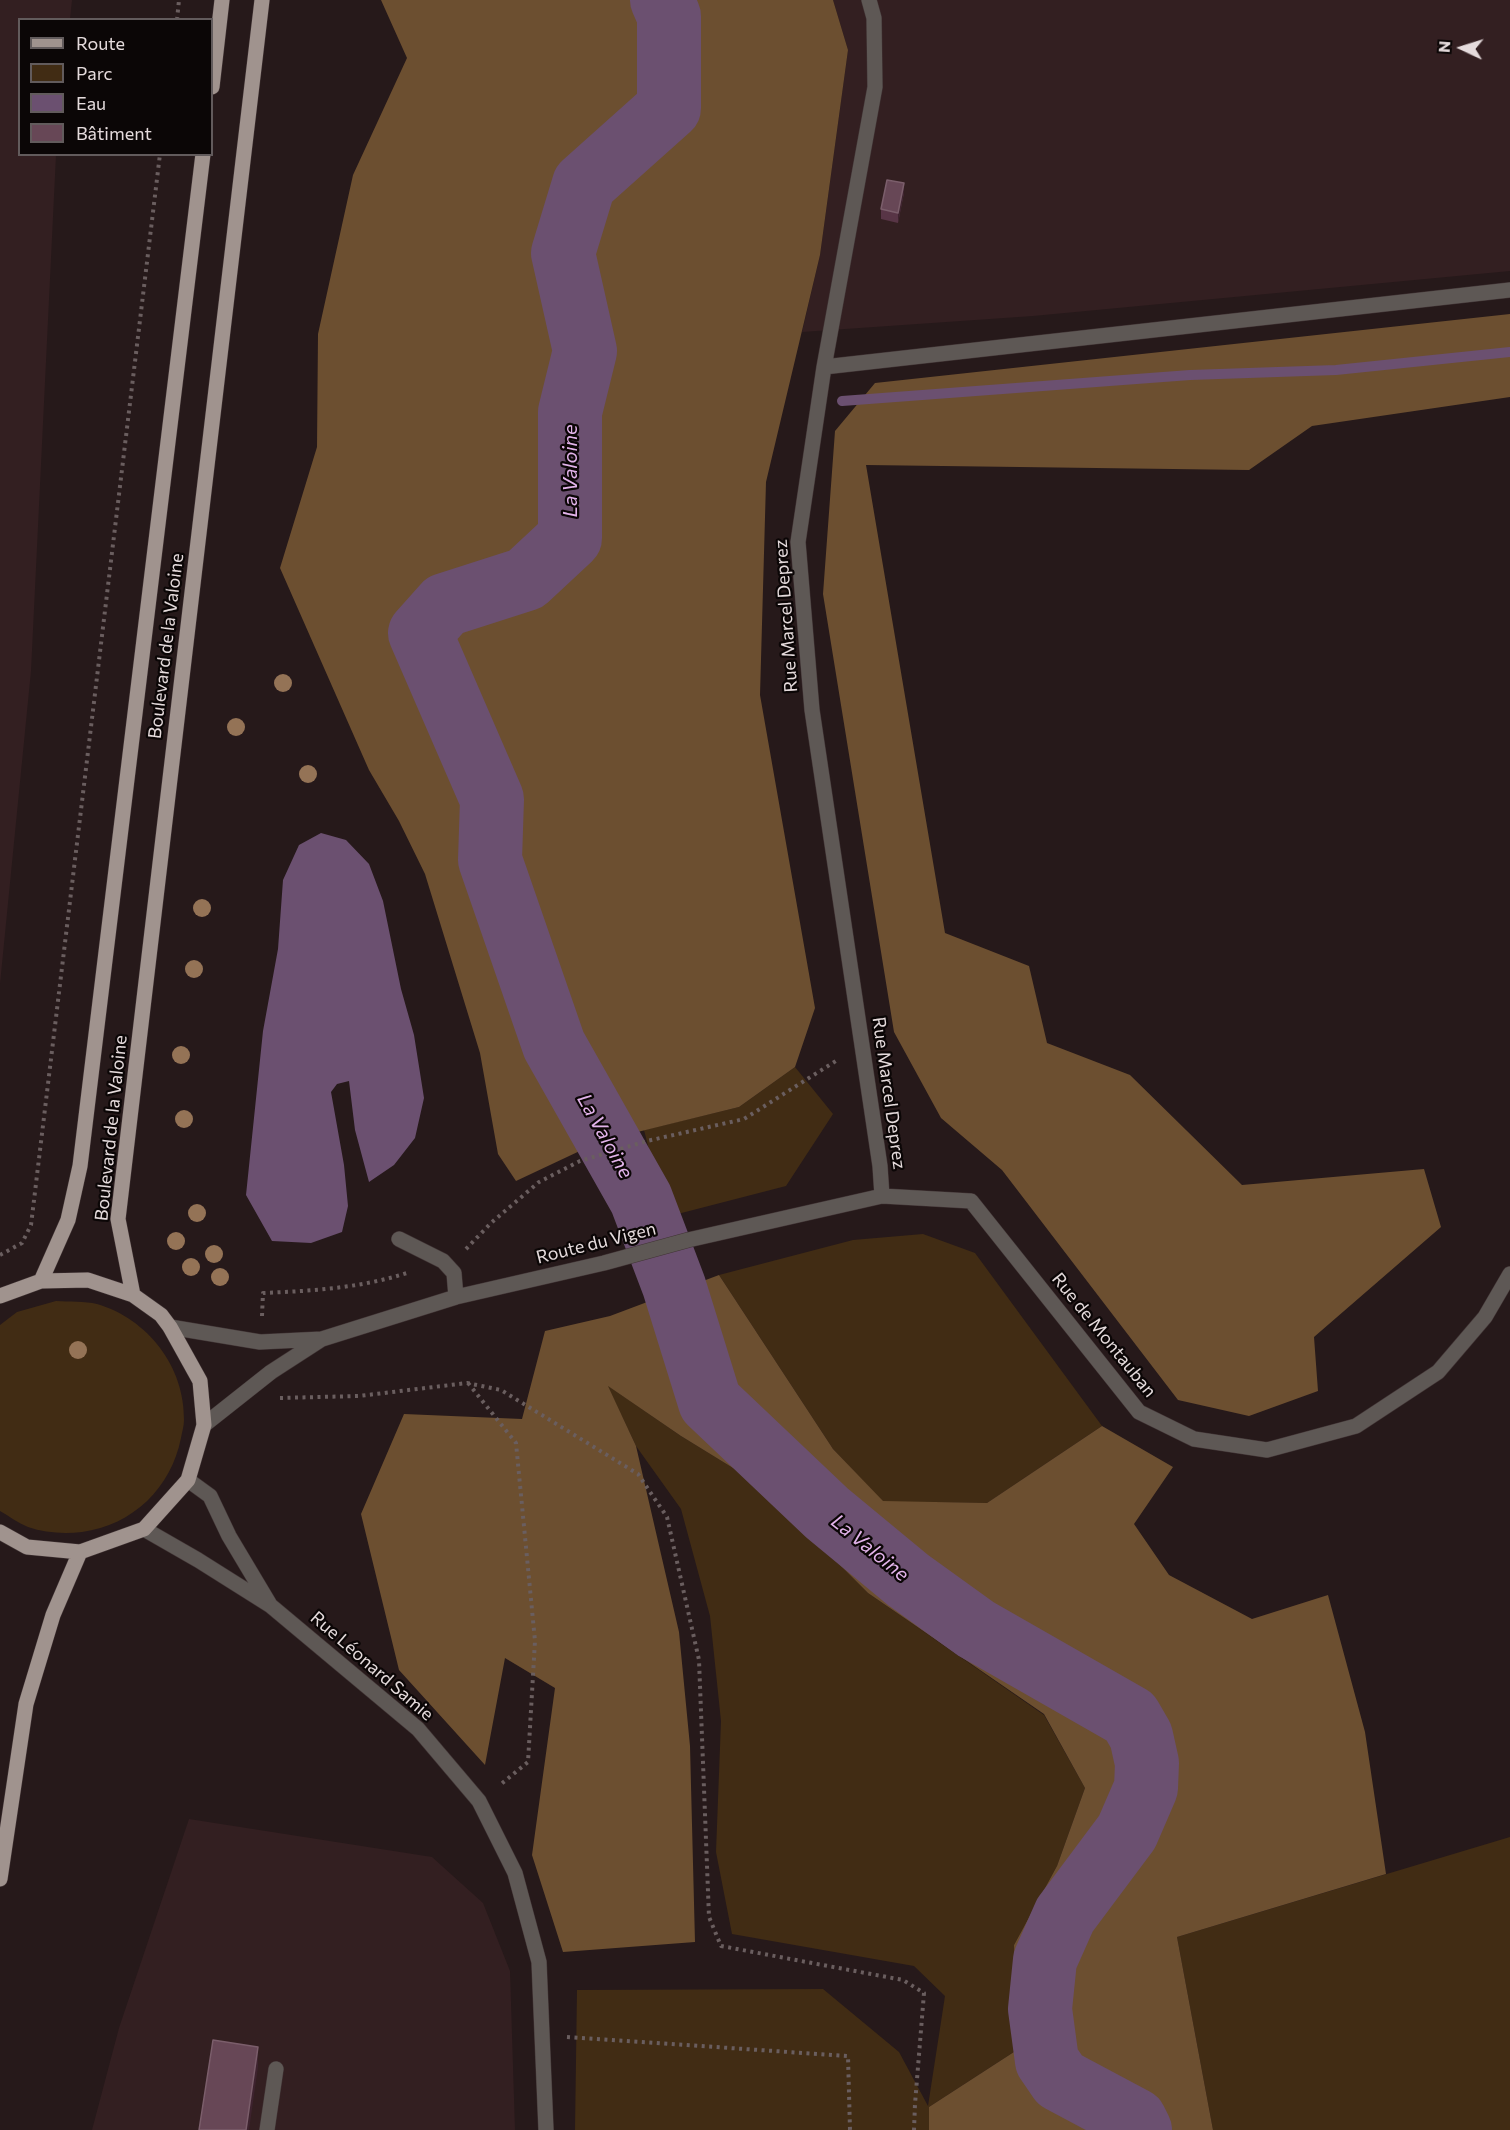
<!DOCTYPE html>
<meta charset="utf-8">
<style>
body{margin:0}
#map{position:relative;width:1510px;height:2130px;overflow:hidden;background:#26191a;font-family:Commissioner,sans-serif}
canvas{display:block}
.legend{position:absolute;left:18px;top:18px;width:195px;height:138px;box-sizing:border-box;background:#0b0606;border:2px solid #625b5c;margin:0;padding:8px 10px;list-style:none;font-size:18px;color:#e5dbdc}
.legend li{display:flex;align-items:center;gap:12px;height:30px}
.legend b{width:30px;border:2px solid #625b5c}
.north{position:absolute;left:1432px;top:18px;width:60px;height:60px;-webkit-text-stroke:4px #0b0606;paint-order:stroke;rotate:274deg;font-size:16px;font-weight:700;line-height:24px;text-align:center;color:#e5dbdc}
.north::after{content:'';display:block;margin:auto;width:21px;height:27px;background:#e5dbdc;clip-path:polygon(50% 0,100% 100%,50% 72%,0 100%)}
</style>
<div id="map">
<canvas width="1510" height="2130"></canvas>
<ul class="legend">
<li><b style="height:8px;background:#a0938e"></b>Route</li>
<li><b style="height:16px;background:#412c14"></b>Parc</li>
<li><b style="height:16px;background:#6b5070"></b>Eau</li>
<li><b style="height:16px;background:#674756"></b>Bâtiment</li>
</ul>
<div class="north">N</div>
</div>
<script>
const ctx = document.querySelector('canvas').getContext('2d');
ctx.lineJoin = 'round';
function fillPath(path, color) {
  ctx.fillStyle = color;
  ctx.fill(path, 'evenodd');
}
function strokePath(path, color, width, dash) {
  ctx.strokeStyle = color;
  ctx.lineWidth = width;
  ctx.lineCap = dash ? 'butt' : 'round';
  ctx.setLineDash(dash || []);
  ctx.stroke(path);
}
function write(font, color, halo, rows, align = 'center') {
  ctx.font = font + ' Commissioner,sans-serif';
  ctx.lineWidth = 4.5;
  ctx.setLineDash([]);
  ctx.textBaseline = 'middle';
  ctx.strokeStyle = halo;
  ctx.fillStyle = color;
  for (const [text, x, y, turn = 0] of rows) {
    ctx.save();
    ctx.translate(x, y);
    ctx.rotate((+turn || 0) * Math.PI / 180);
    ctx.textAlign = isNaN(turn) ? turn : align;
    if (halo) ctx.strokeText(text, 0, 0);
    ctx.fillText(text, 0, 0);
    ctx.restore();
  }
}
fillPath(new Path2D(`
 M0,0H72L70,19L20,20V154L56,155L31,671L0,984Z
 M833,0H1510V271L1033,316L802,332L820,255L848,50Z
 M189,1819L432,1857L483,1903L510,1971L515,2130H92L119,2028Z`), '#331f21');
fillPath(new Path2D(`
 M795,1067L833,1114L786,1186L666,1217L644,1130L739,1107Z
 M923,1234L975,1253L1102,1426L987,1503L883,1502L833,1449L719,1275L853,1240Z
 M56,1301C69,1302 85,1301 97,1304C148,1319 185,1367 184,1420C184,1426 182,1432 181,1438C171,1488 133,1525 82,1532C64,1534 45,1533 28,1527C18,1523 9,1516 0,1511V1325L17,1312Z
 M607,1385L681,1436L759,1484L868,1593L1044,1715L1085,1788L1057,1866L1014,1945L1017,2050L929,2107L930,2130H575L577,1990L823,1989L899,2052L928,2106L945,1996L914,1966L732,1934L716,1852L721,1721L710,1616L681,1509L636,1446Z
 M1510,1837V2130H1213L1177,1937Z`), '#412c14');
fillPath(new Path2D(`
 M381,0H833L848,50L820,255L766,482L760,695L815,1008L795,1067L739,1107L601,1141L516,1181L498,1154L480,1053L425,874L399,821L369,770L280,568L317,447L318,334L353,175L407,58Z
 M1510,314V397L1312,426L1249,470L866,465L945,933L1029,966L1047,1043L1130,1075L1242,1185L1424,1169L1441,1227L1314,1337L1318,1391L1249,1416L1178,1400L1002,1170L941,1118L894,1032L823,594L835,431L875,383Z
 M719,1275L833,1449L883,1501L987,1503L1102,1426L1173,1467L1134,1524L1169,1575L1252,1619L1328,1595L1365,1732L1386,1874L1177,1937L1213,2130H929V2107L1017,2050L1014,1945L1057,1866L1085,1788L1044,1714L868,1593L759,1484L681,1436L608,1386L636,1446L679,1632L690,1746L695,1942L563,1952L532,1855L555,1688L505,1658L485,1765L399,1670L361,1514L404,1414L522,1419L545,1331L610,1316Z`), '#6c4f30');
fillPath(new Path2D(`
 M321,833L346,840L369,864L383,901L401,989L414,1035L424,1098L415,1138L394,1165L369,1182L355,1130L349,1081L337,1084L331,1092L344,1165L348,1206L342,1232L311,1243L272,1241L246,1195L263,1031L278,949L283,880L299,845Z`), '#6b5070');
strokePath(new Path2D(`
 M842,401L1190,375L1336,370L1510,352`), '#6b5070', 10);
strokePath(new Path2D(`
 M662,0L669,16V108L584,184L563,253L585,351L570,412V538L526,579L445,605L420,633L492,799L490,860L554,1045L641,1199L674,1286L710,1402L827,1513L908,1580L976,1629L1130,1717L1141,1736L1147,1763L1146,1788L1127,1832L1065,1915L1045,1960L1040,2009L1047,2061L1060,2080L1135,2120L1140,2130`), '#6b5070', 64);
const minor = new Path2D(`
 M869,0L874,18L875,87L824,367L798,542L812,710L880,1166L882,1196
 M824,367L1510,290
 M399,1239L443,1261L454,1273L456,1297
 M170,1327L260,1342L322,1339L456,1297L604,1263L688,1240L882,1196L971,1201L1139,1412L1194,1439L1267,1450L1356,1426L1438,1372L1485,1317L1510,1274
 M204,1425L271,1372L322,1339
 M188,1480L210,1496L229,1536L269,1603
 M144,1529L198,1560L271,1606L418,1729L479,1801L515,1873L539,1962L546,2130
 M267,2130L276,2069`);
const major = new Path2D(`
 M212,87L222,0
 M41,1281L68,1220L80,1166L203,154
 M133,1295L118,1219L262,0
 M0,1296L41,1281L88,1280L133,1295L161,1315L170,1327L200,1381L204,1425L188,1480L144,1529L80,1552L27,1547L0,1532
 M0,1879L26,1704L53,1615L80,1552`);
strokePath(minor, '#413435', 16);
strokePath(major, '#413435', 16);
strokePath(new Path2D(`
 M177,20L179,0
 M466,1249L491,1223L539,1182L580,1161L647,1141L744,1119L839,1059
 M0,1255L22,1243L31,1225L160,154
 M262,1316L263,1293C312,1291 360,1288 407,1273
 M468,1383L516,1443L535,1641L528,1762L500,1785
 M280,1398L359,1396L467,1383L501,1390L638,1474L667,1517L699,1660L709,1917L721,1946L903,1980L924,1993L915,2104L914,2130
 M567,2037L848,2056L850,2130`), '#6a5e5f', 4, [3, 4.5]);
strokePath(minor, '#5e5855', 15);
strokePath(major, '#a0938e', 15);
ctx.fillStyle = '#947356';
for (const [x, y] of [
 [283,683],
 [236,727],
 [308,774],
 [202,908],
 [194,969],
 [181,1055],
 [184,1119],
 [197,1213],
 [176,1241],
 [214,1254],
 [191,1267],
 [220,1277],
 [78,1350]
]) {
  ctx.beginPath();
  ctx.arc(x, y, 9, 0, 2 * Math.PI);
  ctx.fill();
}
fillPath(new Path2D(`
 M904,193L898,223L881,219V209Z`), '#583546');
fillPath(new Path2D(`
 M904,183V193L898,223V213Z
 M258,2047V2067L249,2130H246Z`), '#3d232e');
const building = new Path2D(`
 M887,180L904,183L898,213L881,209Z
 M213,2040L258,2047L246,2130H199Z`);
fillPath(building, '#674756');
strokePath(building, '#7b5e6b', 1.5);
write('18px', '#e5dbdc', '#0b0606', [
 ["Rue Marcel Deprez",786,616,-94],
 ["Boulevard de la Valoine",166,646,-83],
 ["Rue Marcel Deprez",889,1093,82],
 ["Boulevard de la Valoine",111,1128,-84],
 ["Route du Vigen",596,1243,-14],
 ["Rue de Montauban",1104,1335,51],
 ["Rue Léonard Samie",372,1666,41]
]);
write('italic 20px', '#e2b3ea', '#0b0606', [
 ["La Valoine",570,471,-90],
 ["La Valoine",605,1136,61],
 ["La Valoine",870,1548,39]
]);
</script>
